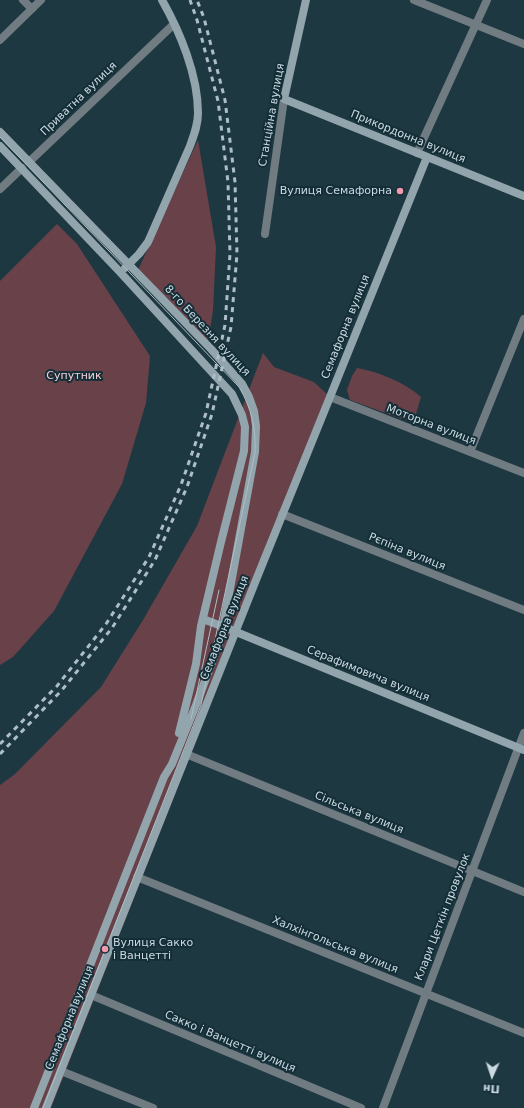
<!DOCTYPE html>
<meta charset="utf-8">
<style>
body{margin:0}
#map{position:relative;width:524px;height:1108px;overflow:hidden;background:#1e3842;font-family:"DejaVu Sans",sans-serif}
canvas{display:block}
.north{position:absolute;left:472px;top:1056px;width:40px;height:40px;-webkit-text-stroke:3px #142e38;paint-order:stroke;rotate:183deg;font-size:11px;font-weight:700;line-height:16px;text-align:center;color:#cbdae1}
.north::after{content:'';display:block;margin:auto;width:14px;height:18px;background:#cbdae1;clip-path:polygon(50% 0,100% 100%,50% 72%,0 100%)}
</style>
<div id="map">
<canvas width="524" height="1108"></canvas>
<div class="north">Пн</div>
</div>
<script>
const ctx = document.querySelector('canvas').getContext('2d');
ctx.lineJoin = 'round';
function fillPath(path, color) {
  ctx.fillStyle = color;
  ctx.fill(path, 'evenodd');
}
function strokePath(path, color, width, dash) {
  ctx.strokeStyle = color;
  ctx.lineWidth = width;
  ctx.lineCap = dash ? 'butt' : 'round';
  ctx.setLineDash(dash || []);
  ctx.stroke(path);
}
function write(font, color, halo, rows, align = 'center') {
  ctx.font = font + ' "DejaVu Sans",sans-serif';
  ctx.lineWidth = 4;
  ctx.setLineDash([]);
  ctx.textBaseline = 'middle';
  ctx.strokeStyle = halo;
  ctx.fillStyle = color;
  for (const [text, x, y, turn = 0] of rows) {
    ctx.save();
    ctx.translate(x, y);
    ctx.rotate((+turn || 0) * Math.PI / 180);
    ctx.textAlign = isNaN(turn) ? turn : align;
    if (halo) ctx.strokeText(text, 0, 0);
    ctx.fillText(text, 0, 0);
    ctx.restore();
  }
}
fillPath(new Path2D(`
 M198,140L216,247L213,310L208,344L138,270Z
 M57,224L77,244L150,356L146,403L122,484L54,611L13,657L0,665V281Z
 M263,353L274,367L314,382L330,397L190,756L51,1108H0V785L15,774L101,687L143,620L197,526Z
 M357,368C379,372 404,382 421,397L416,414L410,421L399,418L350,400L347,390L352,376Z`), '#684149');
strokePath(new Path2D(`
 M23,0L32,9
 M414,0L524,44
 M0,40L41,0
 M417,153L487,0
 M29,162L174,24
 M0,189L22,168
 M265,234L284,99
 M330,397L524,473
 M470,452L524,319
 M282,514L524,610
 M186,754L524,892
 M137,877L524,1033
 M91,995L361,1108
 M61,1071L153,1108
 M383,1108L524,733`), '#707c82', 8);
strokePath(new Path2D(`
 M306,0L284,99L524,196
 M0,132L211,349L242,384L249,397L254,411L256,426L255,452L221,638L196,705L172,764L164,777L34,1108
 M0,146L120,272L232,394L242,415L245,427L244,451L221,542L201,626L196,664L179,733
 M125,268L139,254L148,242L190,146C194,135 198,125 198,113C198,75 180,32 162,0
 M203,619L224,627L524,750
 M46,1108L256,580L427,157`), '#92a5ad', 8);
strokePath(new Path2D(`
 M0,137L239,387C252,409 256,429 255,453L201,705L197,716L43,1108
 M191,719L219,590`), '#adbec6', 1);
strokePath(new Path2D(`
 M0,744L57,686L106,624L149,557L181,485L206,413L225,325L230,254L228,182L218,101L197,20L190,0
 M0,754L62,690L112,628L155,560L187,487L212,414L231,327L237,254L235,182L225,100L204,18L197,0`), '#adbec6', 3, [5, 5]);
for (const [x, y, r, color] of [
 [400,191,4,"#f29aad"],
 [105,949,4,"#f29aad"]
]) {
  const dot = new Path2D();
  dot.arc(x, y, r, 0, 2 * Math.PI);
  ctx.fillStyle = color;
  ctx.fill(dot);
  strokePath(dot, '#142e38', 1.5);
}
write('11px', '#cbdae1', '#142e38', [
 ["Приватна вулиця",79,99,-44],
 ["Станційна вулиця",272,115,-80],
 ["Прикордонна вулиця",408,137,22],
 ["Семафорна вулиця",346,327,-68],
 ["8-го Березня вулиця",207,331,47],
 ["Моторна вулиця",431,425,21],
 ["Рєпіна вулиця",407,552,22],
 ["Семафорна вулиця",225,628,-68],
 ["Серафимовича вулиця",368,674,22],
 ["Сільська вулиця",359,813,22],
 ["Клари Цеткін провулок",443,917,-69],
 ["Халхінгольська вулиця",335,945,22],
 ["Семафорна вулиця",70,1018,-68],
 ["Сакко і Ванцетті вулиця",230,1042,23]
]);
write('11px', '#cbdae1', '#142e38', [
 ["Вулиця Семафорна",392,191],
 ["Вулиця Сакко",113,943,"left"],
 ["і Ванцетті",113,956,"left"]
], 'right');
write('11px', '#f4d1d7', '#142e38', [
 ["Супутник",74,376]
]);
</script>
